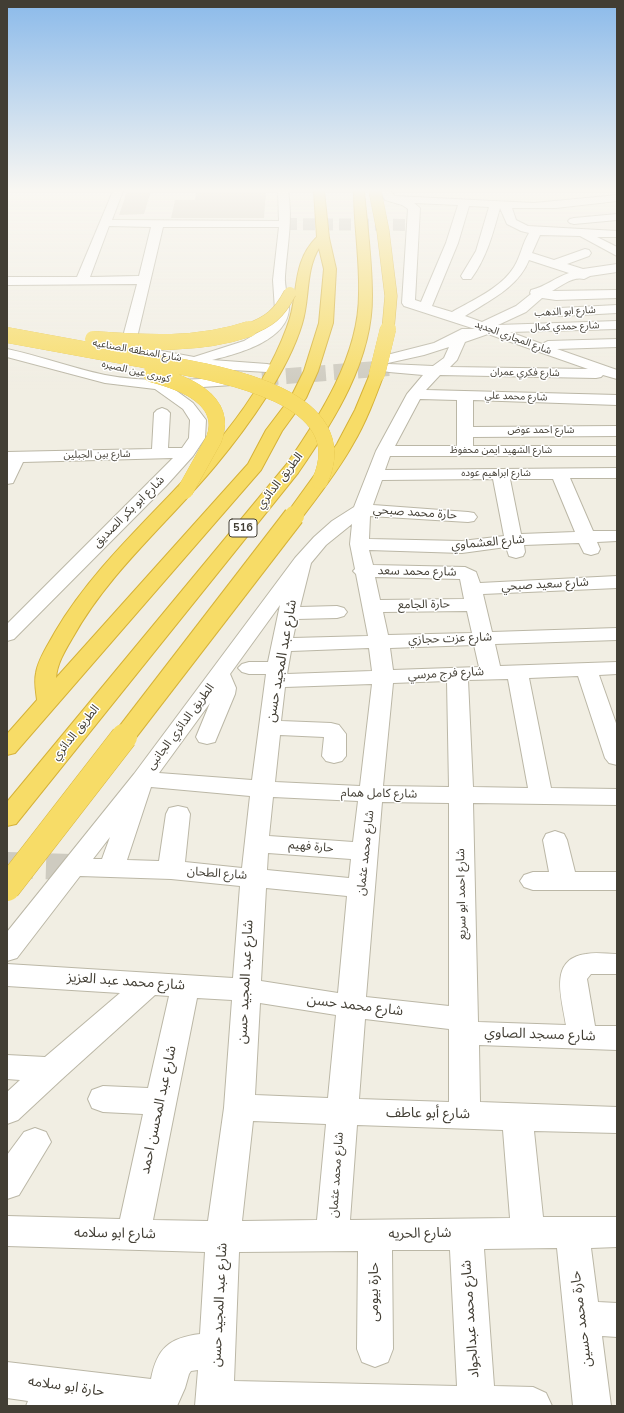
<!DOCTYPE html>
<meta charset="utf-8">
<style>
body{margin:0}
#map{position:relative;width:624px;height:1413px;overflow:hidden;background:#f1eee3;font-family:"Nunito Sans",sans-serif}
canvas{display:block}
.frame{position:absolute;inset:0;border:8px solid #423e34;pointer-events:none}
</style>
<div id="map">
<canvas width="624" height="1413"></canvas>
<div class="frame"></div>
</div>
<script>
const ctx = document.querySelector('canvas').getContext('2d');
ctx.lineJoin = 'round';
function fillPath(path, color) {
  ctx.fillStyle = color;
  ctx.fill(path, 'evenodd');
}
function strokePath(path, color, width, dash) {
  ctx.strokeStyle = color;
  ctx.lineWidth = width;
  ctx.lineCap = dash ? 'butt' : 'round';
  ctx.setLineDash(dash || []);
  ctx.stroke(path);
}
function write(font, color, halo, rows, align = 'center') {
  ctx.font = font + ' "Nunito Sans","Noto Sans Arabic",sans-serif';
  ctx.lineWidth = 3;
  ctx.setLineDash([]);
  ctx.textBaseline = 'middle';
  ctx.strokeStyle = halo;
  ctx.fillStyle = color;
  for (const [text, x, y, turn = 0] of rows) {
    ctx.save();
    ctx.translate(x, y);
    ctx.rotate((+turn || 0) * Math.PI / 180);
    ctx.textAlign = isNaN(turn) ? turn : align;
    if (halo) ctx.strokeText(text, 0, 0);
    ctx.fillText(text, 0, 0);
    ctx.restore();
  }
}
fillPath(new Path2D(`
 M127,191H151L144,214L119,215Z
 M196,193H266L264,218H171L175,200H195Z`), '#d2cbb9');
strokePath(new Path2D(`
 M285,224L412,225`), '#cecbc0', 12, [12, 6]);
strokePath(new Path2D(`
 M262,378L389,368`), '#cecbc0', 16, [16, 8]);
strokePath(new Path2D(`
 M7,865L73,867`), '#cecbc0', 26, [26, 13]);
const minor = new Path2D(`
 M113,191H123L112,220L279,221L278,191H288C293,220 287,247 285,276C284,287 289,298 289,309C287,341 237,354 212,360L267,364L272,365L274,368L272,371L267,372L215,369L93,347L91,344L93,341L98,340L121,344L137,284L7,285V277H77ZM109,226L151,227L139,276L90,277ZM163,227H279L273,280L275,310L272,320L267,327L244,341L194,357L135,346Z
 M380,191H390L395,196L534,203L617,195V201L556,208H512L516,220L528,226L617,231V237H597L617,247V256L580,236L540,235L532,253L554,260L585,249L589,250L591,253L589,256L567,264L583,269L617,264V272L590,276L584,279C573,276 561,286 552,291L617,290V298L556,300L542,298L526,312L498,325L617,321V329L510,332L542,344L548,341L617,339V347L557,349L617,370V379L603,375L601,377L596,378L440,375L426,390L617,395V405L473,400V427L617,426V436L473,437V446H617V456H390L385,470L617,468V478H570L593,531H617V541L597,542L600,549L598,553L591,555L584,553L579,543L524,545L525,552L523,556L516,558L509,556L506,547L462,553L369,550L373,565L465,567L476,572L480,583L617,576V588L483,594L492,632L617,628V640L495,644L500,666L617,662V674L599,675L617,726V765L609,763L605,758L578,676L529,678L551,788L617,789V805L473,803L478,1022L566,1025C562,998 548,959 586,954C596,952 607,954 617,954V974H591L587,979L595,1026H617V1050L479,1045L480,1102L617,1107V1133L534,1131L543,1217H617V1247L591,1248L598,1302L617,1303V1337L602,1336L611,1406H573L557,1248L484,1249L494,1386L533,1387L546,1393L552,1406H195L198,1370L191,1371L189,1374L185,1388L177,1406H26L28,1401L7,1398V1362L151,1379C157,1348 169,1338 200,1334L205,1252L7,1246V1216L120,1219L143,1114L103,1112L92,1108L88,1099L92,1090L103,1086L148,1088L169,996L155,995L62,1079L18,1120L7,1124V1092L20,1080L7,1079V1055L45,1057L120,993L7,986V964L233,978L240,886L171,879L80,876L17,958L7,961V932L134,774L295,558L314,537L332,521L354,507L376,451L407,394L423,375L389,372L384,371L382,368L384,365L389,364L433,366L444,358L449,347L424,355L388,363L383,362L381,359L383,356L434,343L462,329H475L404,306L402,303L408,209L402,205L385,200ZM414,203L458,205L446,243L421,302L415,300L420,208ZM469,206L489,207L476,251L461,276L463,279H471C487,257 493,233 500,208L507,224L521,231L529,233C522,244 521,256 514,267C501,288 473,300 452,312L432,306L458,243ZM529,260L569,273C556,277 545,287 531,290L530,293L531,294L516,306L482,322L465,316C488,301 518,288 529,260ZM488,334L588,369L450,367L457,360L465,342ZM420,399L457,400V446H395ZM493,479L504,536L462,541L369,539L370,516L468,522L474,521L477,517L474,513L468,512L373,505L382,480ZM510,479H553L575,532L521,534ZM352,524L350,544L355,569L353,571L356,574L368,636L293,638L297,619L337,618L344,616L347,612L344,608L337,606L300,607L311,563L326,545ZM375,577L460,579L464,599L380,600ZM280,605L268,662H249L242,664L238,668L242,672L249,674H266L252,780L159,773L210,703L196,737L199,742L207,744L215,742L235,694L236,688L230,674ZM467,611L472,633L388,635L383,612ZM474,645L479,667L393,670L390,648ZM369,648L372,671L287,674L291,651ZM508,679L528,788L473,787L468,680ZM447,681L449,787L383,786L393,683ZM372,684L360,786L275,782L280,735L324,737L322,756L326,761L334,763L342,761L346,756V734L339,725L331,723L281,721L285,687ZM151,787L250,796L242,868L185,862L190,814L187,808L178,806L169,808L166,814L159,861L127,860ZM273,797L358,801L353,842L269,836ZM382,802L449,803V1006L366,997ZM110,837L102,859H93ZM268,853L351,859L349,878L267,870ZM266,888L347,896L338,993L261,981ZM197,998L232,1000L224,1108L208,1221L153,1220ZM260,1003L336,1015L328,1098L255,1095ZM365,1019L449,1029V1102L359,1099ZM253,1121L326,1124L317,1220L242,1221ZM357,1125L503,1130L510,1218L350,1220ZM392,1250H450L457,1386L234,1381L239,1252L358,1251L357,1349L362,1362L375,1367L388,1362L393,1349Z
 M617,214V220L574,224L570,223L568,221L570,219L574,218Z
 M617,305V313L560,316L555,315L553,312L555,309L560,308Z
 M7,349C40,356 72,368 105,375C152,384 199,379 246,376L251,377L253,380L251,383L246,384L174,389L193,403L206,420L205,438L193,456L166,486L14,639L7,641V624L173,458L23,462L13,483L7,484V452L152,449L154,413L157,410L162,408L167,410L170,413L168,448H182L189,438L190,420L183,409L155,389L105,383L7,357Z
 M555,831L564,834L567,840L575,872H617V890H533L524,887L520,881L524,875L533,872H549L543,840L546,834Z
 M35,1128L46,1132L51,1142L19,1195L7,1199V1155L24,1132Z`);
const highway = new Path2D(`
 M314,191H324L329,238L336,269L333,323L318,371L306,398L282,431L261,470L15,753L7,755V734L37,700C36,691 34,682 36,673C38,659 48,645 55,632C100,556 170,502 225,433C250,402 273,365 287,327C300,295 290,264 317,237ZM319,248L324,269L319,323L304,371L291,397L266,430L248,464L56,678C57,663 66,649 73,637C110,571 168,523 216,465C247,428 288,371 302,324C310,299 305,271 319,248Z
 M354,191H364C367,225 372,260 372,295C373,360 334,421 298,473L16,824L7,826V802L286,465C320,416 359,356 359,294C360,260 354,225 354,191Z
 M377,370L382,371L384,374C375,398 366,422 353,444C338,471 319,495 300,520L294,521L288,520L285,516L337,444L355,410L370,374L372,371Z`);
strokePath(minor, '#bbb7a6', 2);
strokePath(highway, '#d6b238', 2);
fillPath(minor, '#fff');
fillPath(highway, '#f7dc67');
const highwayBridgeFar3 = new Path2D(`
 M375,191L383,231L391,296L388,330
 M247,330C269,322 279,314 290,293`);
const highwayBridgeFar2 = new Path2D(`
 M7,335C51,343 94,351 138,359C195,370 361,388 320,481
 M93,339C145,343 199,346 249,329
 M151,374C182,382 229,399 214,439L185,491
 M377,374L388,329`);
const highwayBridgeFar1 = new Path2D(`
 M123,738L294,516`);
const highwayBridge = new Path2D(`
 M7,888L124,737`);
strokePath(highwayBridgeFar3, '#d6b238', 13, []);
strokePath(highwayBridgeFar2, '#d6b238', 16, []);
strokePath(highwayBridgeFar1, '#d6b238', 22, []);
strokePath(highwayBridge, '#d6b238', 27, []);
strokePath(highwayBridgeFar3, '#f7dc67', 12);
strokePath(highwayBridgeFar2, '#f7dc67', 16);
strokePath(highwayBridgeFar1, '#f7dc67', 20);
strokePath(highwayBridge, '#f7dc67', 26);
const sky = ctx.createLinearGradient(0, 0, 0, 389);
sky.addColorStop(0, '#8bbaea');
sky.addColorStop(0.49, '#f9f7f2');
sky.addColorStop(1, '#f9f7f200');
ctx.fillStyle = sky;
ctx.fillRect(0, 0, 624, 389);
write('10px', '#423e34', '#fff', [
 ["شارع ابو الدهب",565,312,-3],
 ["شارع حمدي كمال",565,327,-2],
 ["شارع المجاري الجديد",513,338,20],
 ["شارع المنطقه الصناعيه",137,351,10],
 ["كوبرى عين الصيره",136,372,13],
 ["شارع فكري عمران",525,373,1],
 ["شارع محمد علي",516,397,2],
 ["شارع احمد عوض",541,431],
 ["شارع الشهيد ايمن محفوظ",501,451],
 ["شارع بين الجبلين",97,455,-1],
 ["شارع ابراهيم عوده",496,474]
]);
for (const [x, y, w] of [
 [243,528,28]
]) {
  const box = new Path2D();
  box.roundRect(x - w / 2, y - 9, w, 18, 3);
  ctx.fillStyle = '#fff';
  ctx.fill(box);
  strokePath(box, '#423e34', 1);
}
write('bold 11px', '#423e34', null, [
 ["516",243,528]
]);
write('12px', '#423e34', '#fff', [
 ["الطريق الدائري",280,481,-52],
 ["شارع ابو بكر الصديق",129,512,-45],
 ["حارة محمد صبحي",415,513,4],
 ["شارع العشماوي",488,543,-5],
 ["شارع محمد سعد",417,572,1],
 ["شارع سعيد صبحي",545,585,-3],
 ["حارة الجامع",424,605,-1],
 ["شارع عزت حجازي",450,639,-2],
 ["شارع فرج مرسي",446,674,-3],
 ["الطريق الدائري الجانبى",181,727,-53],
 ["الطريق الدائري",76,733,-51],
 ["شارع كامل همام",379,794,1],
 ["حارة فهيم",311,847,5],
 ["شارع محمد عثمان",366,853,-84],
 ["شارع الطحان",217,874,4],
 ["شارع احمد ابو سريع",462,894,-91],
 ["شارع محمد عثمان",337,1175,-86]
]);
write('14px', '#423e34', '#fff', [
 ["شارع عبد المجيد حسن",282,661,-80],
 ["شارع محمد عبد العزيز",126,982,4],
 ["شارع عبد المجيد حسن",246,982,-87],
 ["شارع محمد حسن",355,1006,7],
 ["شارع مسجد الصاوي",540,1035,2],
 ["شارع عبد المحسن احمد",159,1110,-78],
 ["شارع أبو عاطف",428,1114,1],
 ["شارع ابو سلامه",115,1234,1],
 ["شارع الحريه",420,1234,-1],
 ["حارة بيومى",375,1292,-90],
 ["شارع عبد المجيد حسن",220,1305,-87],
 ["شارع محمد عبدالجواد",471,1319,-94],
 ["حارة محمد حسين",582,1319,-97],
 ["حارة ابو سلامه",66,1387,8]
]);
</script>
